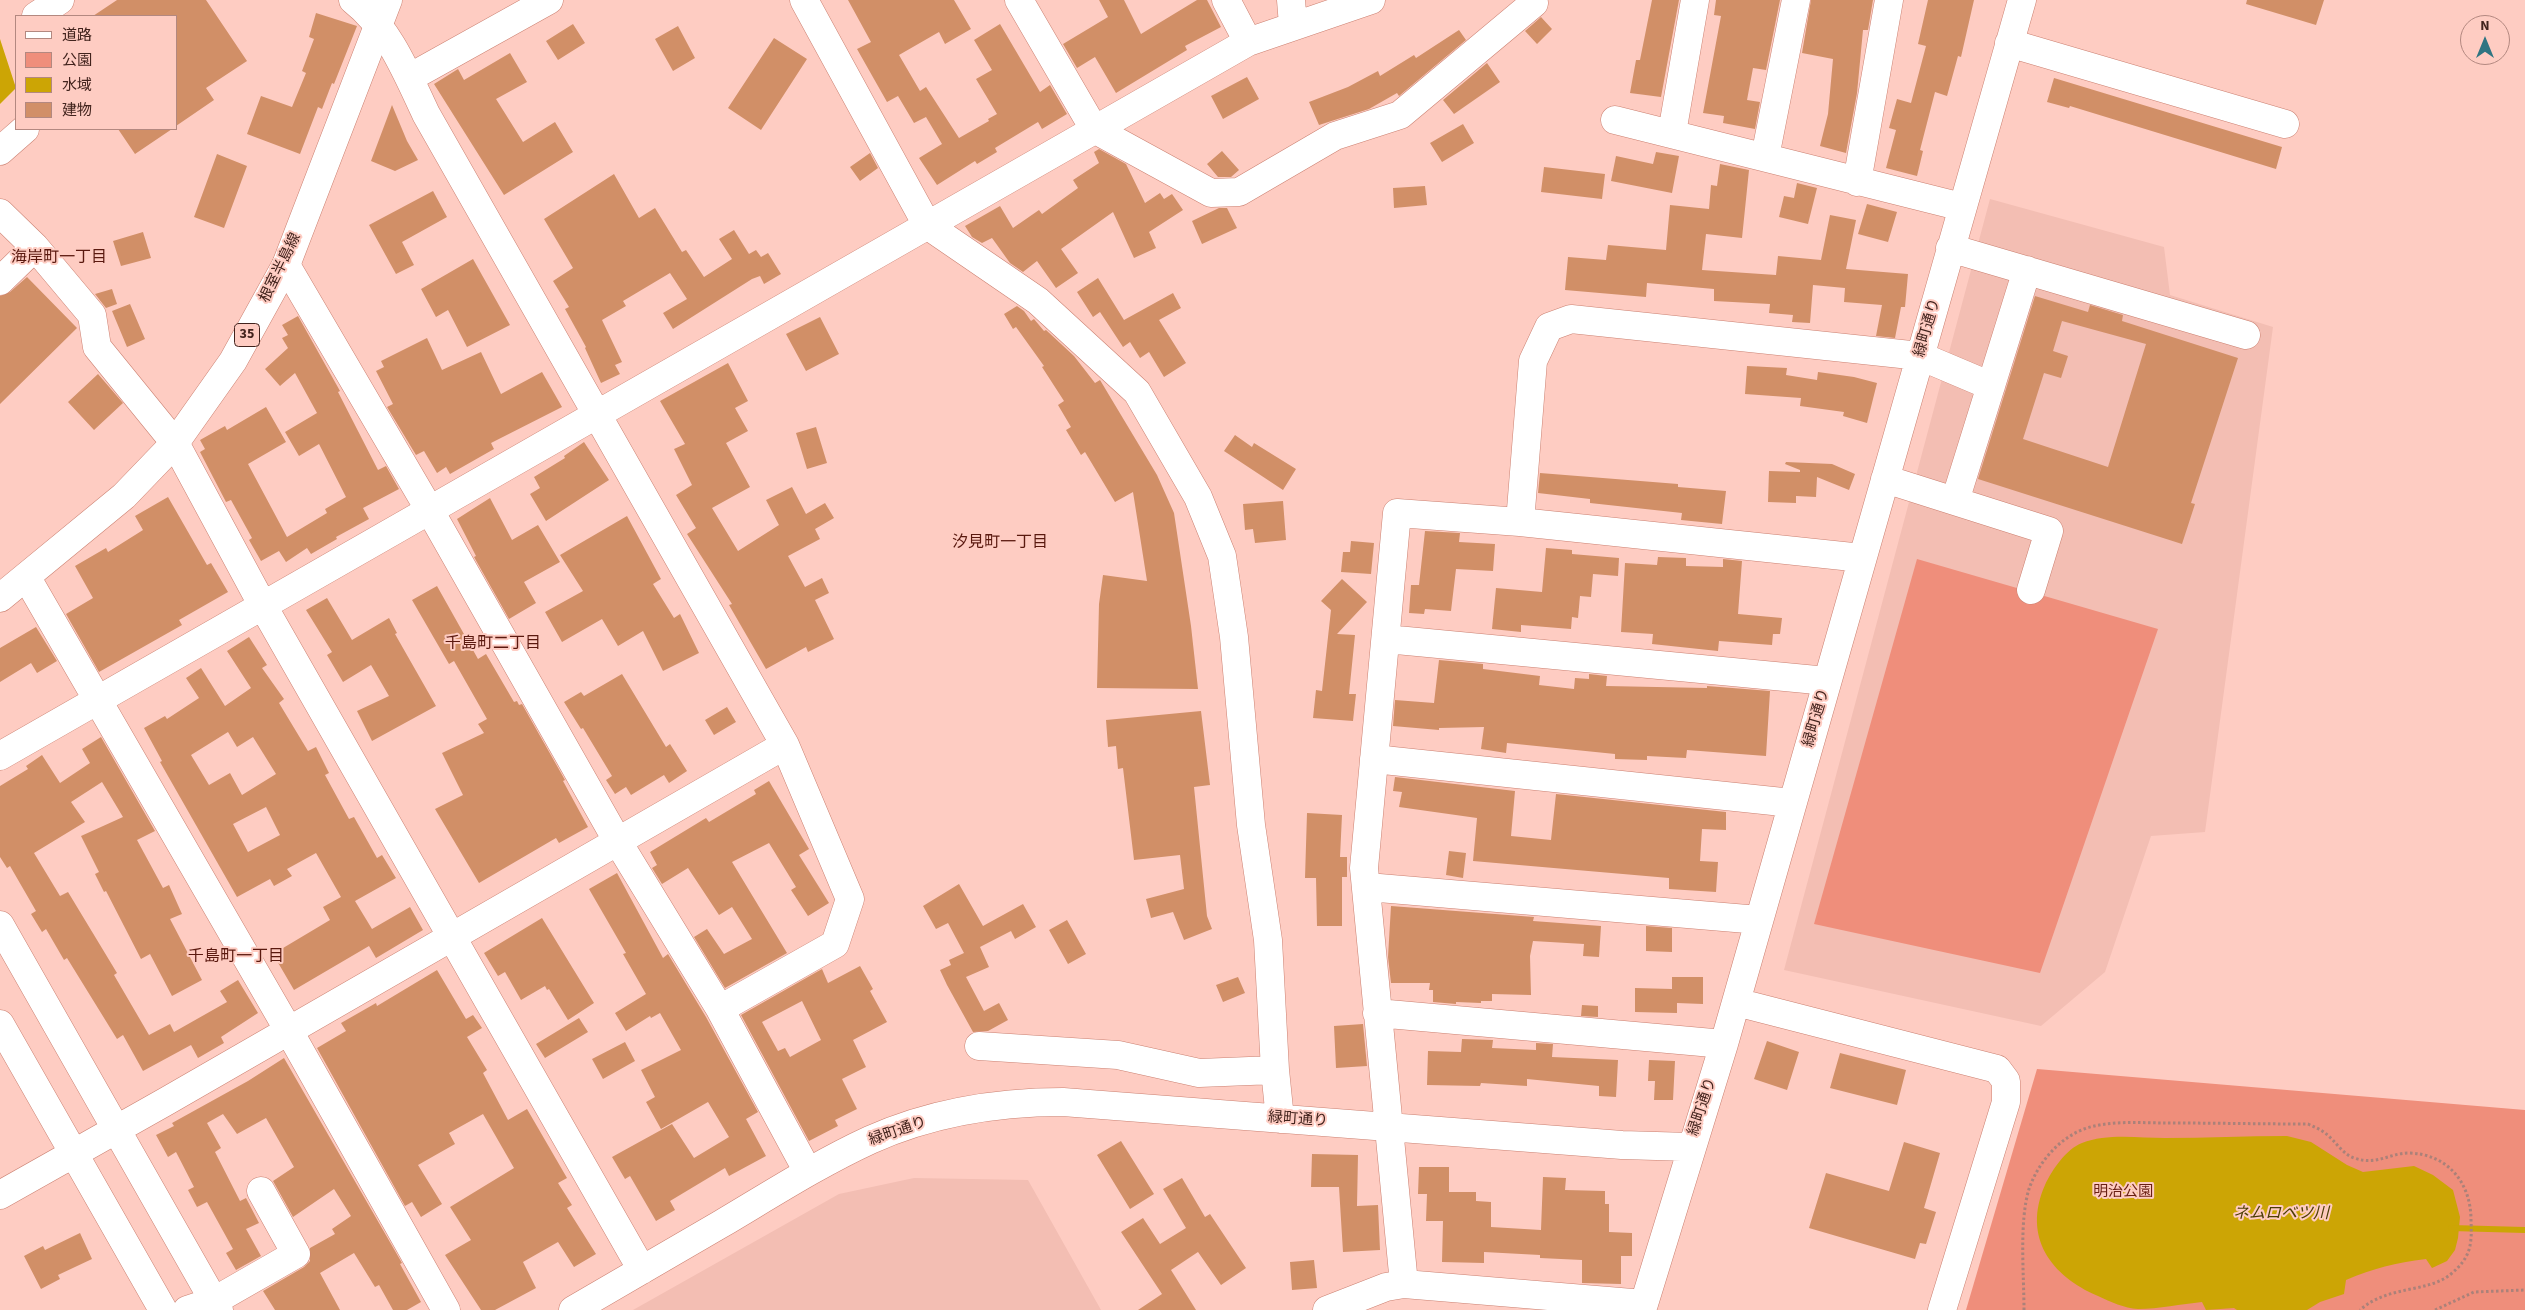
<!DOCTYPE html>
<meta charset="utf-8">
<style>
body{margin:0}
#map{position:relative;width:2525px;height:1310px;overflow:hidden;background:#feccc2;font-family:"Source Sans 3","Noto Sans JP",sans-serif}
canvas{display:block}
.legend{position:absolute;left:15px;top:15px;width:162px;height:115px;box-sizing:border-box;background:#feccc2;border:1px solid #b38880;margin:0;padding:6px 9px;list-style:none;font-size:15px;color:#42231d}
.legend li{display:flex;align-items:center;gap:10px;height:25px}
.legend b{width:25px;border:1px solid #b38880}
.north{position:absolute;left:2460px;top:15px;width:50px;height:50px;box-sizing:border-box;background:#feccc2;border:1px solid #b38880;border-radius:50%;rotate:0deg;font-size:14px;font-weight:700;line-height:20px;text-align:center;color:#42231d}
.north::after{content:'';display:block;margin:auto;width:18px;height:22px;background:#2f7582;clip-path:polygon(50% 0,100% 100%,50% 72%,0 100%)}
</style>
<div id="map">
<canvas width="2525" height="1310"></canvas>
<ul class="legend">
<li><b style="height:6px;background:#fff"></b>道路</li>
<li><b style="height:14px;background:#ef8e7b"></b>公園</li>
<li><b style="height:14px;background:#cca505"></b>水域</li>
<li><b style="height:14px;background:#d18f67"></b>建物</li>
</ul>
<div class="north">N</div>
</div>
<script>
const ctx = document.querySelector('canvas').getContext('2d');
ctx.lineJoin = 'round';
function fillPath(path, color) {
  ctx.fillStyle = color;
  ctx.fill(path, 'evenodd');
}
function strokePath(path, color, width, dash) {
  ctx.strokeStyle = color;
  ctx.lineWidth = width;
  ctx.lineCap = dash ? 'butt' : 'round';
  ctx.setLineDash(dash || []);
  ctx.stroke(path);
}
function write(font, color, halo, rows, align = 'center') {
  ctx.font = font + ' "Source Sans 3","Noto Sans JP",sans-serif';
  ctx.lineWidth = 4;
  ctx.setLineDash([]);
  ctx.textBaseline = 'middle';
  ctx.strokeStyle = halo;
  ctx.fillStyle = color;
  for (const [text, x, y, turn = 0] of rows) {
    ctx.save();
    ctx.translate(x, y);
    ctx.rotate((+turn || 0) * Math.PI / 180);
    ctx.textAlign = isNaN(turn) ? turn : align;
    if (halo) ctx.strokeText(text, 0, 0);
    ctx.fillText(text, 0, 0);
    ctx.restore();
  }
}
fillPath(new Path2D(`
 M1990,199L2164,247L2170,295L2273,327L2205,832L2151,836L2105,972L2041,1026L1784,970Z
 M914,1178L1028,1180L1101,1310H633L839,1194Z`), '#f3beb3');
fillPath(new Path2D(`
 M1917,559L2158,629L2040,973L1814,924Z
 M2037,1069L2525,1110V1310H1966Z`), '#ef8e7b');
fillPath(new Path2D(`
 M0,39L16,88L0,104Z
 M2287,1136L2311,1142L2347,1165L2363,1172L2414,1166L2433,1175L2453,1190L2460,1217L2458,1238L2455,1250L2447,1261L2432,1268L2426,1259C2395,1263 2374,1268 2346,1280L2344,1294L2320,1302L2307,1310H2237L2234,1308L2206,1310L2202,1302C2181,1304 2159,1309 2138,1309C2124,1308 2111,1302 2098,1296C2051,1276 2022,1237 2045,1185C2052,1170 2066,1149 2082,1143C2107,1133 2139,1138 2165,1138C2206,1138 2246,1136 2287,1136Z`), '#cca505');
strokePath(new Path2D(`
 M2451,1228L2525,1230`), '#cca505', 6);
fillPath(new Path2D(`
 M117,0H206L247,61L206,88L214,100L176,126V16H93Z
 M848,0H954L971,29L945,44L939,32L899,55L920,91L926,87L959,138L989,121L988,119L997,114L976,79L992,70L974,40L1000,24L1040,92L1050,85L1067,114L1042,129L1038,122L995,148L997,152L977,164L975,161L937,185L919,158L942,144L926,117L914,123L898,96L887,102L857,49L871,42Z
 M1099,0H1124L1141,34L1197,0H1207L1221,27L1185,46L1187,50L1116,93L1095,57L1077,68L1063,44L1108,17Z
 M1652,0H1679L1661,97L1630,93L1636,60H1640Z
 M1716,0H1780L1766,70L1753,68L1747,100L1760,102L1755,129L1723,123L1724,116L1703,113L1721,16L1714,15Z
 M1811,0H1873L1868,30H1863L1857,93L1846,153L1820,146L1828,114L1833,59L1802,53Z
 M1928,0H1974L1961,57L1958,56L1947,96L1935,92L1920,150L1923,151L1917,176L1886,168L1896,130L1889,128L1897,99L1911,103L1926,46L1918,44Z
 M2247,0H2324L2316,25L2246,4Z
 M316,13L357,26L334,84L332,83L322,109L318,107L300,154L247,134L261,96L292,107L306,73L302,71L314,39L309,37Z
 M1541,17L1552,29L1537,44L1525,31Z
 M573,24L585,43L558,60L546,41Z
 M678,26L695,58L673,71L655,39Z
 M1459,30L1466,40L1399,96L1397,93L1369,109L1319,125L1309,102L1348,87L1378,71L1380,76L1414,55L1416,58Z
 M774,38L807,59L761,130L728,108Z
 M510,53L527,82L496,99L523,142L555,122L573,152L504,195L434,84L458,69L464,80Z
 M1487,63L1500,82L1454,114L1443,100Z
 M1247,77L1259,99L1223,119L1211,96Z
 M2054,78L2282,147L2276,169L2070,106L2069,108L2047,102Z
 M392,105L407,141L418,160L395,171L371,161Z
 M1463,124L1474,143L1442,162L1430,143Z
 M118,129H172L135,154Z
 M1099,149L1126,164L1145,203L1160,193L1164,199L1172,194L1183,210L1149,232L1156,248L1134,258L1113,212L1061,249L1078,273L1056,288L1037,261L1023,272L1010,263L992,238L982,243L972,237L965,226L1000,206L1013,228L1039,210L1042,214L1078,188L1073,180L1099,163L1094,152Z
 M1222,151L1239,170L1231,177H1218L1207,164Z
 M1656,152L1679,156L1672,193L1611,181L1616,156L1653,164Z
 M870,153L878,168L860,181L850,167Z
 M217,154L247,166L224,228L194,217Z
 M1720,164L1749,170L1742,238L1706,234L1702,270L1776,275L1778,256L1821,260L1830,215L1856,220L1846,269L1908,274L1905,307H1901L1895,338L1876,336L1882,305L1844,302L1845,288L1813,285L1810,323L1792,322L1793,315L1769,313L1770,304L1714,301V289L1647,283L1646,297L1565,290L1568,257L1606,260L1608,245L1666,250L1670,205L1709,209L1711,185L1717,186Z
 M1544,167L1605,174L1602,199L1541,192Z
 M614,174L639,218L655,208L682,252L686,250L704,277L732,259L719,239L734,230L749,254L756,250L761,257L768,253L781,274L764,284L760,276L752,279L673,329L663,313L687,299L670,273L623,301L626,306L602,320L622,362L615,365L620,374L601,383L585,348L586,347L565,309L569,307L553,281L573,268L544,219Z
 M1797,183L1817,188L1808,224L1779,217L1784,196L1794,198Z
 M1425,186L1427,205L1394,208L1393,188Z
 M433,191L447,217L402,242L414,265L396,274L369,225Z
 M1867,204L1897,212L1888,242L1858,234Z
 M1219,208H1227L1237,228L1202,244L1192,221Z
 M143,232L151,258L121,266L113,241Z
 M473,259L510,325L467,347L448,310L436,317L421,289Z
 M27,277L77,328L0,404V296L10,292Z
 M1098,278L1124,320L1173,293L1181,308L1159,320L1186,363L1164,377L1149,352L1140,358L1130,342L1123,347L1100,312L1093,317L1077,292Z
 M112,289L117,304L106,308L95,294Z
 M2035,296L2088,312L2090,305L2123,315L2122,321L2238,358L2191,503L2195,504L2182,544L1978,479ZM2062,321L2146,344L2108,467L2023,439L2044,373L2061,378L2068,356L2053,351Z
 M130,304L145,339L127,347L112,311Z
 M1017,306L1024,311L1031,321L1034,319L1044,331L1046,330L1074,356L1095,383L1100,380L1157,475L1174,513L1191,626L1198,689L1097,688L1099,604L1103,575L1147,581L1133,492L1115,502L1085,452L1081,455L1066,430L1071,427L1058,405L1064,401L1042,367L1044,366L1016,327L1013,329L1004,314Z
 M298,316L340,391L338,392L378,470L386,466L399,489L363,508L369,519L336,537L337,539L311,554L307,548L286,562L279,551L261,561L249,540L252,538L231,500L226,502L200,452L205,449L200,440L225,426L227,430L266,407L286,442L248,464L287,537L327,513L325,509L346,497L319,444L299,456L285,432L317,413L295,373L280,386L265,369L288,348L282,338L288,335L282,325Z
 M820,317L839,354L806,371L786,334Z
 M427,338L442,370L481,352L501,394L542,372L562,407L491,443L494,449L450,474L446,467L437,473L424,451L416,455L387,407L393,404L376,371L384,367L381,361Z
 M728,363L748,401L735,408L748,431L726,443L750,487L712,508L738,551L779,525L766,500L792,487L806,514L825,503L834,518L815,529L820,539L788,556L805,587L822,578L829,593L815,600L834,639L808,652L806,647L766,669L729,605L732,604L687,534L696,528L676,495L692,485L674,449L685,444L660,401Z
 M1747,366L1787,368L1786,375L1817,380L1818,372L1854,377L1877,383L1867,423L1843,416L1844,412L1800,406L1801,398L1745,394Z
 M98,374L123,403L94,430L68,402Z
 M816,427L827,463L807,469L796,433Z
 M1235,435L1252,447L1254,443L1296,469L1283,490L1224,451Z
 M584,442L609,480L546,521L530,494L540,488L534,477L565,458L564,456Z
 M1786,462L1832,464L1855,474L1849,490L1817,477L1816,497L1796,496V503L1768,502L1769,471L1800,472V470L1785,464Z
 M1540,473L1678,484V487L1726,491L1722,524L1681,520L1682,513L1590,503V499L1538,493Z
 M168,497L207,565L211,563L228,592L179,620L182,625L99,672L66,614L93,598L75,566L106,548L108,552L143,530L135,516Z
 M490,498L512,540L538,525L560,562L524,582L536,603L509,619L474,557L476,556L457,519Z
 M1283,501L1286,540L1255,543L1253,529L1245,530L1243,504Z
 M627,516L661,579L653,584L674,618L680,614L699,653L663,671L643,631L618,646L602,619L562,642L545,612L583,591L560,555Z
 M1425,531L1460,533L1459,542L1495,544L1493,571L1456,569L1451,611L1425,609L1424,614L1409,613L1411,585H1419Z
 M1351,541L1374,543L1371,574L1341,572L1343,552H1350Z
 M1546,548L1572,550V554L1619,558L1618,576L1593,574L1591,597L1580,596L1578,618L1572,617L1571,629L1521,625V632L1492,629L1496,588L1542,592Z
 M1658,557L1686,558V566L1723,567V559L1742,561L1738,614L1782,618L1780,634H1773L1772,645L1719,641L1718,651L1652,644L1653,634L1621,632L1625,563L1657,565Z
 M1342,579L1367,602L1337,634L1355,635L1349,694H1356L1353,721L1313,718L1316,690L1322,691L1331,610L1321,601Z
 M437,586L478,659L486,654L514,702L517,701L519,705L522,704L565,780L563,781L588,827L559,843L556,838L479,883L435,809L463,795L442,753L484,733L478,724L487,719L454,661L449,664L412,600Z
 M327,598L352,640L389,618L397,633L395,634L436,706L372,741L357,711L389,696L371,665L343,682L327,655L332,652L306,610Z
 M36,627L57,661L37,673L31,663L0,682V648Z
 M249,637L267,665L262,668L284,699L279,703L308,751L316,747L329,773L325,775L349,819L354,817L377,858L382,855L396,878L355,901L372,929L410,907L423,930L376,958L369,946L294,990L273,954L330,920L323,907L341,897L316,853L287,869L292,876L274,886L270,879L237,897L160,762L162,761L144,728L165,716L167,719L199,698L186,678L201,668L225,706L251,688L227,651ZM228,732L237,747L253,737L276,774L242,795L230,773L209,785L191,755ZM266,807L280,835L248,852L233,824Z
 M1439,660L1483,664V669L1540,676L1539,685L1574,689L1575,678L1589,679V674L1607,676L1606,686L1707,688V686L1770,691L1766,756L1687,750L1686,758L1647,756V760L1615,759V754L1507,743L1506,753L1481,749L1484,727L1439,728V730L1393,726L1395,700L1434,703Z
 M622,674L666,747L670,744L687,771L669,783L664,775L631,795L626,787L615,794L606,780L612,776L583,728L581,729L564,702L581,692L584,696Z
 M727,707L736,722L714,735L705,720Z
 M1201,711L1210,785L1194,787L1207,916L1212,929L1184,940L1173,912L1151,918L1146,899L1184,889L1180,855L1134,860L1123,768L1118,769L1116,746L1108,747L1106,720Z
 M101,737L155,831L137,840L163,888L169,885L182,914L170,919L202,980L172,996L150,954L141,959L106,891L104,892L95,874L99,872L81,836L123,817L102,782L71,802L85,822L34,853L60,896L68,892L117,973L114,975L149,1035L170,1024L174,1032L227,1002L220,991L238,980L258,1013L221,1037L224,1043L198,1058L191,1045L143,1071L123,1035L117,1039L67,958L64,960L46,929L42,932L31,914L36,911L10,866L7,868L0,857V786L28,769L26,766L42,755L60,783L90,763L82,749Z
 M1395,777L1515,791L1511,836L1551,840L1556,794L1726,812V830L1702,829L1700,861L1718,862L1716,892L1669,889V878L1473,861L1477,818L1399,807L1402,792L1393,791Z
 M769,781L809,849L799,855L829,903L808,916L791,890L796,887L769,843L732,862L787,953L725,988L694,937L707,929L724,954L752,939L732,907L719,915L688,868L662,884L652,868L657,865L650,852L706,818L709,822L756,794L754,790Z
 M1307,813L1342,815L1340,857H1347V877H1342V926H1317L1316,878H1305Z
 M1449,851L1466,853L1463,878L1446,875Z
 M617,873L663,958L668,954L706,1017L758,1112L746,1119L766,1156L729,1176L725,1168L670,1201L675,1210L656,1221L630,1176L625,1179L612,1157L672,1124L694,1158L729,1137L708,1102L661,1129L646,1102L655,1097L641,1070L681,1050L660,1013L651,1018L650,1016L626,1031L615,1013L646,994L623,954L626,953L589,889Z
 M959,884L983,926L1023,904L1036,927L1015,939L1011,931L980,947L989,967L966,977L984,1011L999,1003L1008,1020L988,1031L973,1032L947,985L940,970L951,965L949,960L964,953L948,923L936,929L923,906Z
 M1391,906L1534,917L1533,921L1601,926L1599,957L1583,956L1584,944L1533,941L1530,956L1531,995L1492,994V1001H1481V1003L1456,1002V1004L1433,1002V990H1429L1430,983H1391L1388,957Z
 M542,918L594,1003L568,1020L549,989L547,990L545,986L521,1000L505,972L498,976L484,953Z
 M1067,920L1086,954L1068,964L1049,930Z
 M1646,926L1672,928V952L1646,951Z
 M860,966L873,989L870,991L887,1022L853,1040L866,1067L842,1079L857,1109L835,1120L838,1126L809,1141L741,1015L822,969L828,983ZM802,1001L821,1040L790,1057L785,1048L778,1051L762,1022Z
 M437,970L466,1019L473,1015L482,1028L467,1037L487,1070L483,1073L508,1120L527,1109L567,1178L558,1183L572,1205L567,1208L596,1254L574,1267L558,1242L523,1262L536,1288L495,1310H481L445,1255L471,1240L450,1207L514,1168L483,1114L449,1133L455,1144L418,1165L442,1204L421,1217L412,1202L405,1206L317,1048L346,1031L341,1023L376,1003L377,1006Z
 M1238,977L1245,993L1223,1002L1216,985Z
 M1672,977H1703V1004L1677,1003V1013L1635,1012V988L1672,989Z
 M1582,1005L1598,1006V1017L1581,1016Z
 M579,1018L588,1032L545,1058L536,1044Z
 M1363,1024L1367,1066L1336,1068L1334,1026Z
 M1462,1039L1493,1040L1492,1048L1536,1050V1043L1553,1044L1552,1057L1618,1060L1616,1097L1599,1096V1086L1527,1079V1086L1481,1083L1480,1086L1427,1085L1428,1051L1461,1052Z
 M1767,1041L1799,1052L1787,1090L1754,1079Z
 M625,1042L635,1061L603,1079L592,1059Z
 M1840,1053L1906,1070L1897,1105L1830,1088Z
 M284,1058L402,1263L400,1264L421,1302L407,1310H393L379,1285L375,1287L354,1253L320,1273L340,1310H275L263,1291L304,1267L310,1261V1248L335,1234L332,1229L351,1216L334,1189L293,1217L273,1181L294,1167L266,1118L237,1134L223,1114L207,1123L221,1148L215,1152L240,1201L246,1198L259,1223L246,1229L261,1256L236,1270L226,1253L233,1249L207,1202L197,1207L188,1190L194,1187L176,1152L168,1157L156,1135L174,1126L172,1123L248,1081Z
 M1649,1060L1675,1061L1673,1100H1654L1655,1081H1648Z
 M1121,1141L1154,1194L1130,1209L1097,1155Z
 M1904,1142L1940,1153L1924,1208L1936,1212L1926,1244L1920,1243L1915,1259L1809,1228L1826,1173L1889,1191Z
 M1312,1154L1358,1155L1357,1206L1378,1205L1380,1250L1343,1252L1339,1187H1311Z
 M1419,1167H1449V1192H1476V1201L1491,1202V1227L1541,1230L1543,1177L1566,1178L1565,1190L1605,1191V1204H1609V1232L1632,1233V1256H1621V1284L1582,1283V1260L1540,1258V1255L1484,1252V1263L1442,1262L1443,1221H1426L1427,1194H1418Z
 M1182,1178L1205,1217L1210,1214L1246,1268L1221,1285L1198,1252L1171,1270L1196,1310H1138L1162,1294L1121,1232L1143,1218L1160,1244L1186,1228L1163,1189Z
 M80,1233L92,1259L58,1275L60,1279L41,1289L24,1256L43,1246L45,1250Z
 M1314,1260L1317,1288L1292,1290L1290,1262Z`), '#d18f67');
const minor = new Path2D(`
 M804,0L927,225L1038,301L1137,392L1198,497L1222,556L1234,637L1251,825L1268,940L1275,1070L1280,1119
 M1019,0L1094,129L1211,193L1239,192L1335,136L1400,115L1534,3
 M1226,0L1248,42
 M1291,0L1293,25
 M36,16L60,0
 M2009,43L2285,124
 M409,78L549,0
 M1615,120L1962,207
 M1672,133L1695,0
 M0,151L25,129
 M1765,157L1796,0
 M1857,182L1889,0
 M0,213L35,247L92,315L97,347L175,443L263,606L642,1270
 M1950,248L2246,335
 M286,265L429,509L618,842L720,1009L808,1172
 M0,281L35,247
 M1885,479L2049,531L2031,590
 M1955,501L2027,270
 M1520,522L1533,361L1549,327L1571,319L1920,356L1991,386
 M27,578L289,1031L446,1310
 M1386,639L1827,681
 M0,756L1248,42L1371,0
 M1374,759L1792,803
 M1367,887L1759,920
 M0,925L219,1310
 M1736,1002L1997,1069L2006,1081V1102L1942,1310
 M720,1009L835,944L850,899L785,745
 M1377,1013L1724,1044
 M0,1024L163,1310
 M979,1046L1118,1055L1199,1073L1275,1070
 M0,1195L165,1102L785,745L426,114C407,74 389,28 353,0
 M1404,1284L1364,868L1397,513L1520,522L1862,558
 M187,1310L214,1301L296,1254L261,1191
 M573,1310C622,1281 672,1253 721,1224C770,1195 818,1164 870,1140C930,1113 998,1102 1063,1102L1622,1145L1690,1147
 M1327,1310L1386,1287L1404,1284L1644,1304L1724,1044L2022,0`);
const major = new Path2D(`
 M0,598L124,496L175,443L233,361L286,265L388,0`);
strokePath(minor, '#cb8071', 29);
strokePath(major, '#cb8071', 29);
strokePath(new Path2D(`
 M2024,1310C2024,1275 2019,1221 2029,1189C2038,1163 2058,1139 2084,1129C2109,1120 2141,1123 2167,1123C2214,1123 2261,1124 2308,1124C2314,1127 2320,1129 2325,1133C2335,1140 2342,1154 2354,1158C2377,1166 2389,1153 2409,1153C2448,1154 2471,1183 2471,1220C2472,1245 2471,1257 2451,1274C2428,1293 2388,1285 2360,1310
 M2435,1310L2474,1292L2525,1290`), '#ab8179', 3, [2.5, 2.5]);
strokePath(minor, '#fff', 28);
strokePath(major, '#fff', 28);
for (const [x, y, w] of [
 [247,335,25]
]) {
  const box = new Path2D();
  box.roundRect(x - w / 2, y - 11.5, w, 23, 4);
  ctx.fillStyle = '#feccc2';
  ctx.fill(box);
  strokePath(box, '#42231d', 1);
}
write('bold 14px', '#42231d', null, [
 ["35",247,335]
]);
write('15px', '#42231d', '#feccc2', [
 ["根室半島線",281,268,-64],
 ["緑町通り",1928,328,-74],
 ["緑町通り",1817,718,-74],
 ["緑町通り",1703,1107,-72],
 ["緑町通り",1298,1120,4],
 ["緑町通り",898,1132,-19]
]);
write('15px', '#691f13', '#feccc2', [
 ["明治公園",2123,1193]
]);
write('16px', '#5a190f', '#feccc2', [
 ["海岸町一丁目",59,258],
 ["汐見町一丁目",1000,543],
 ["千島町二丁目",493,644],
 ["千島町一丁目",236,957]
]);
write('italic 16px', '#4b3c03', '#feccc2', [
 ["ネムロベツ川",2281,1214]
]);
</script>
